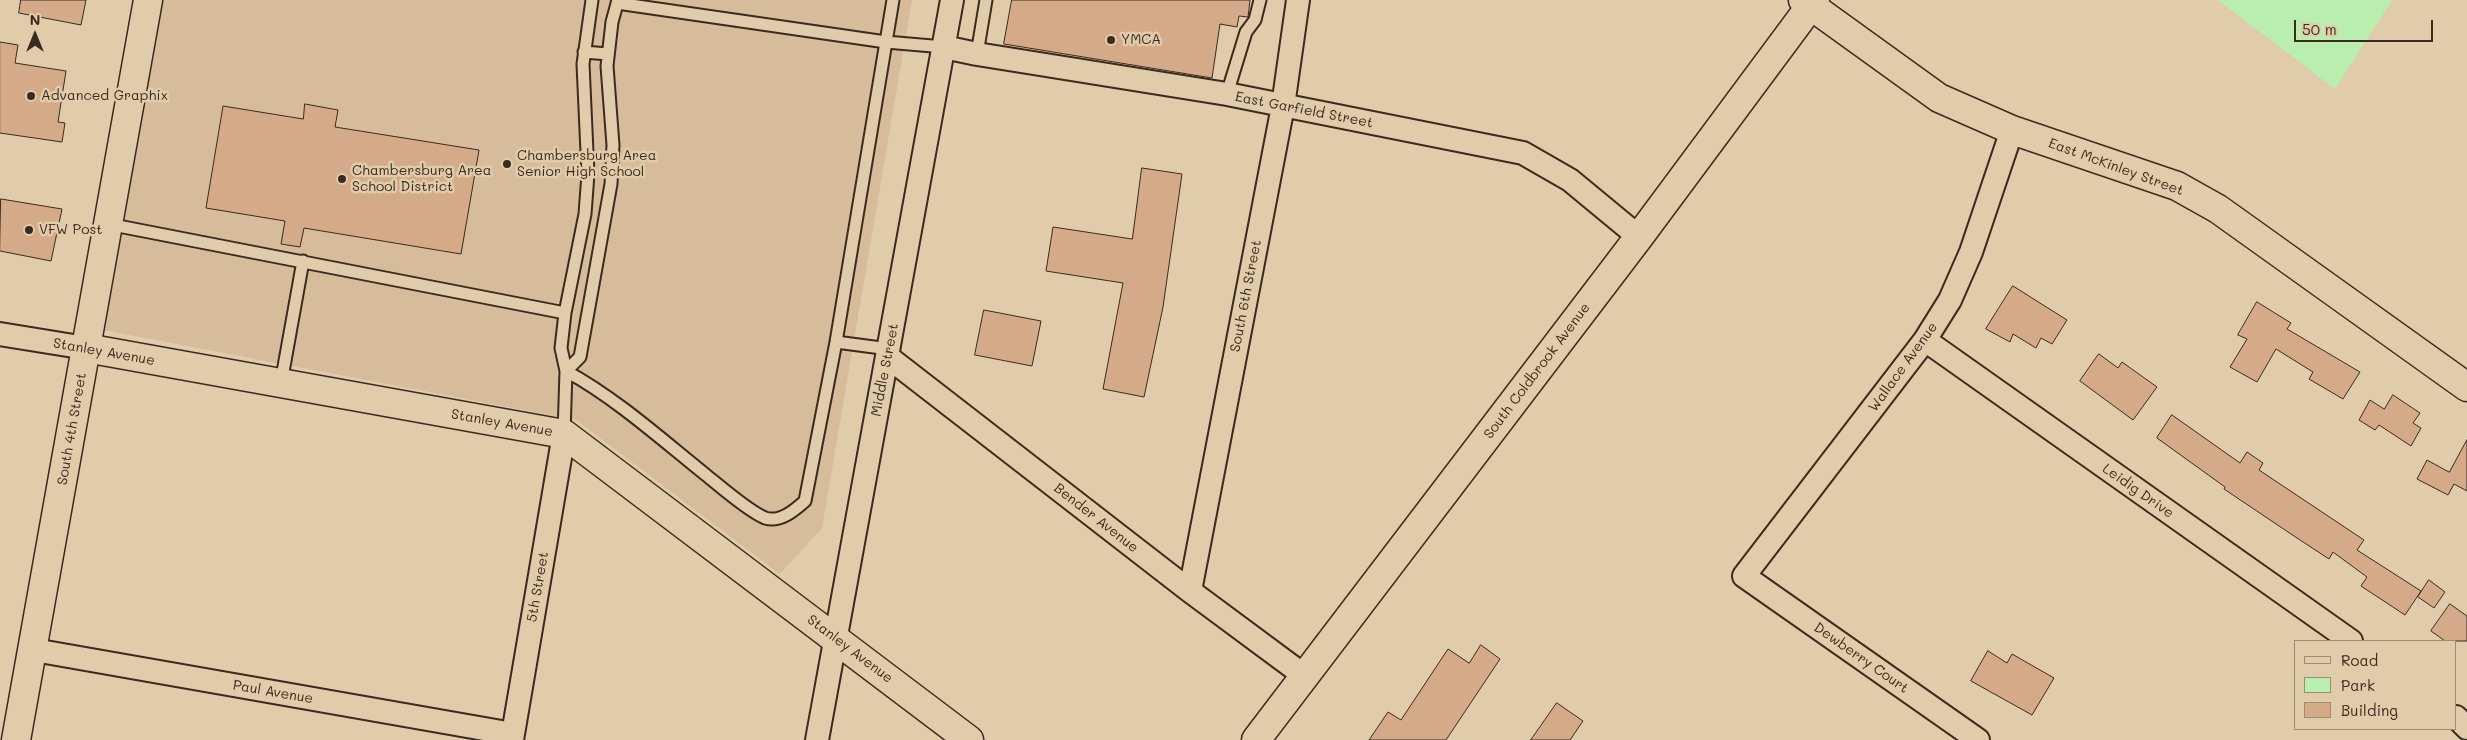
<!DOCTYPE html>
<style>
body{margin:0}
#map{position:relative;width:2467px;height:740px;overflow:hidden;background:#e0ccaa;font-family:Mali,sans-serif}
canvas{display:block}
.legend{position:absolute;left:2294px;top:640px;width:162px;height:90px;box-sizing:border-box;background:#e0ccaa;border:1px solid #9e8b72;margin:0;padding:6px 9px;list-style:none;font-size:15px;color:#3b2a1e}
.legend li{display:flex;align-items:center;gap:10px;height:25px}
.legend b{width:25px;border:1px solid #9e8b72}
.north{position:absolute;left:10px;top:10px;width:50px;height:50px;-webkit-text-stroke:4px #e0ccaa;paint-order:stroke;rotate:0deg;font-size:14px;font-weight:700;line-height:20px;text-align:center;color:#3b2a1e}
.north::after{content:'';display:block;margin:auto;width:18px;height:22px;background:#3b2a1e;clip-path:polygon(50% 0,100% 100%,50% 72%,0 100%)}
.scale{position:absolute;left:2294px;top:20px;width:139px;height:22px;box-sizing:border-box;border:2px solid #3b2a1e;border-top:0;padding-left:6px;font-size:15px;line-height:18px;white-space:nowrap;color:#3b2a1e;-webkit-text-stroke:4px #e0ccaa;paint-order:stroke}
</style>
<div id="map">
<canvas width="2467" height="740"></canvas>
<ul class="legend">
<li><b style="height:6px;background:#e0ccaa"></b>Road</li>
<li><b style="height:14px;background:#b9eeaf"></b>Park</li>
<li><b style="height:14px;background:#d4aa88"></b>Building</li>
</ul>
<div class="north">N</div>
<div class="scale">50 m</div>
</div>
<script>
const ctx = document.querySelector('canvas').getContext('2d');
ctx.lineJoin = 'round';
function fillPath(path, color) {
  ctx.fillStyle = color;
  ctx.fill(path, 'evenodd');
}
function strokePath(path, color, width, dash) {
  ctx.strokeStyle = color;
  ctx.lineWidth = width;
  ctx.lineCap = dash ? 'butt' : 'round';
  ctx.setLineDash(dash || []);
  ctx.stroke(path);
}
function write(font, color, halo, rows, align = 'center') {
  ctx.font = font + ' Mali,sans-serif';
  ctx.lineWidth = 5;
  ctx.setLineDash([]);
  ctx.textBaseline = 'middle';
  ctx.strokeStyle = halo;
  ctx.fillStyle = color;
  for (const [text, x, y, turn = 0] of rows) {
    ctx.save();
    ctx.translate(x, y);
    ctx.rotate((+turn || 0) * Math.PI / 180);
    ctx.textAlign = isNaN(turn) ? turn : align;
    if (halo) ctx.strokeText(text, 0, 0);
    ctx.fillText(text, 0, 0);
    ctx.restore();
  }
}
fillPath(new Path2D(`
 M161,0H912L822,528L780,574L576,420L98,329Z`), '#d6bc9b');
fillPath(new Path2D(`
 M2218,0H2392L2335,89Z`), '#b9eeaf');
const building = new Path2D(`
 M21,0H86L81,25L19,13Z
 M1012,0H1250L1248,17L1239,16L1237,27L1220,24L1212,78L1004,44Z
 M0,42L18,45L15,63L66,71L58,122L65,123L62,142L0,133Z
 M305,104L338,110L335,127L479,150L461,254L304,228L300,247L281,244L285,221L206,208L223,106L303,119Z
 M1142,168L1182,174L1163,307L1144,397L1103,389L1123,283L1046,271L1053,227L1132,239Z
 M1,199L62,209L51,261L0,251Z
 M2013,286L2067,320L2052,344L2041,338L2036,348L2013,334L2010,342L1986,329Z
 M2257,302L2291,323L2287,329L2360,372L2343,399L2309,379L2313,372L2276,349L2257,382L2230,367L2247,339L2238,335Z
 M984,310L1041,321L1032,366L975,355Z
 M2099,354L2118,368L2122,362L2157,387L2133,420L2080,381Z
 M2393,395L2420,413L2413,423L2421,428L2411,446L2379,425L2375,430L2359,420L2370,400L2384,409Z
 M2172,415L2240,463L2247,452L2263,463L2259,470L2364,540L2357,550L2421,591L2405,615L2361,586L2367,577L2333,552L2329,559L2294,536L2224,489L2225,487L2157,438Z
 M2467,440V491L2454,484L2448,495L2417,479L2427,460L2449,472Z
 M2429,580L2445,592L2434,608L2418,597Z
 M2450,604L2467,616V641H2445L2431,631Z
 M1481,645L1500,659L1446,740H1369L1388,712L1401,720L1448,649L1469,663Z
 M1988,651L2007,663L2012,654L2054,678L2032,715L1971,681Z
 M1557,703L1583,721L1570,740H1531Z`);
fillPath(building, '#d4aa88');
strokePath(building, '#3b2a1e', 1);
const lane = new Path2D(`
 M592,0L583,64L588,174L585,214L565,313L561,348L566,371L580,357L611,184L613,145L607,66L612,22L618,0
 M617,3L886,42L893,0
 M584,52L608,54
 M977,54L986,0
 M1227,94L1246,32L1255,20L1260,0
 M108,224L565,313
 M836,342L889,349
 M281,383L303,261
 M564,434L566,371C617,399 661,439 706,475C721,487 748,511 765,518C780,523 795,510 805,501L836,342L886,42L944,47`);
const street = new Path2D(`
 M944,47L977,54L1227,94L1523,153L1570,180L1639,237
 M0,334L86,348
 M1925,340L2351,641
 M888,357L1190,591L1306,677
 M1190,591L1283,106L1298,0
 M34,650L513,734
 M2456,717L2467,728
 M512,740L564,434
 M817,740L952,0
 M1978,740L1744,576L1925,340L1950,300L1971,252L2012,130`);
const secondary = new Path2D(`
 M1803,0L1939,98L2012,130L2177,186L2218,209L2467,387
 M86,348L564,434L969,740
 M16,740L148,0
 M1256,740L1639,237L1815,0`);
strokePath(lane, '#3b2a1e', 15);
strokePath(street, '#3b2a1e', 26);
strokePath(secondary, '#3b2a1e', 31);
strokePath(lane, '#e0ccaa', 11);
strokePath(street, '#e0ccaa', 22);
strokePath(secondary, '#e0ccaa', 28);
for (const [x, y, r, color] of [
 [1111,40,5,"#3b2a1e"],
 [31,96,5,"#3b2a1e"],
 [507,164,5,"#3b2a1e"],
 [342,179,5,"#3b2a1e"],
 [29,230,5,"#3b2a1e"]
]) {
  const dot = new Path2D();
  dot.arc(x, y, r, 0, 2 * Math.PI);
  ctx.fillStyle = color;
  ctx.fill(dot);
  strokePath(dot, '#e0ccaa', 2);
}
write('14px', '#3b2a1e', '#e0ccaa', [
 ["YMCA",1121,40],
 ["Advanced Graphix",41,96],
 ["Chambersburg Area",517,156],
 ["Senior High School",517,172],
 ["Chambersburg Area",352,171],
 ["School District",352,187],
 ["VFW Post",39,230]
], 'left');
write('14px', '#3b2a1e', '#e0ccaa', [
 ["East Garfield Street",1304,110,11],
 ["East McKinley Street",2116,167,20],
 ["South 6th Street",1246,296,-79],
 ["Stanley Avenue",104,352,10],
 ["Wallace Avenue",1903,367,-54],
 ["Middle Street",885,370,-79],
 ["South Coldbrook Avenue",1537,371,-53],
 ["Stanley Avenue",502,423,10],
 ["South 4th Street",72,429,-80],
 ["Leidig Drive",2138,491,35],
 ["Bender Avenue",1096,518,38],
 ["5th Street",538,587,-80],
 ["Stanley Avenue",850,649,37],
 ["Dewberry Court",1861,658,35],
 ["Paul Avenue",273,692,10]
]);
</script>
